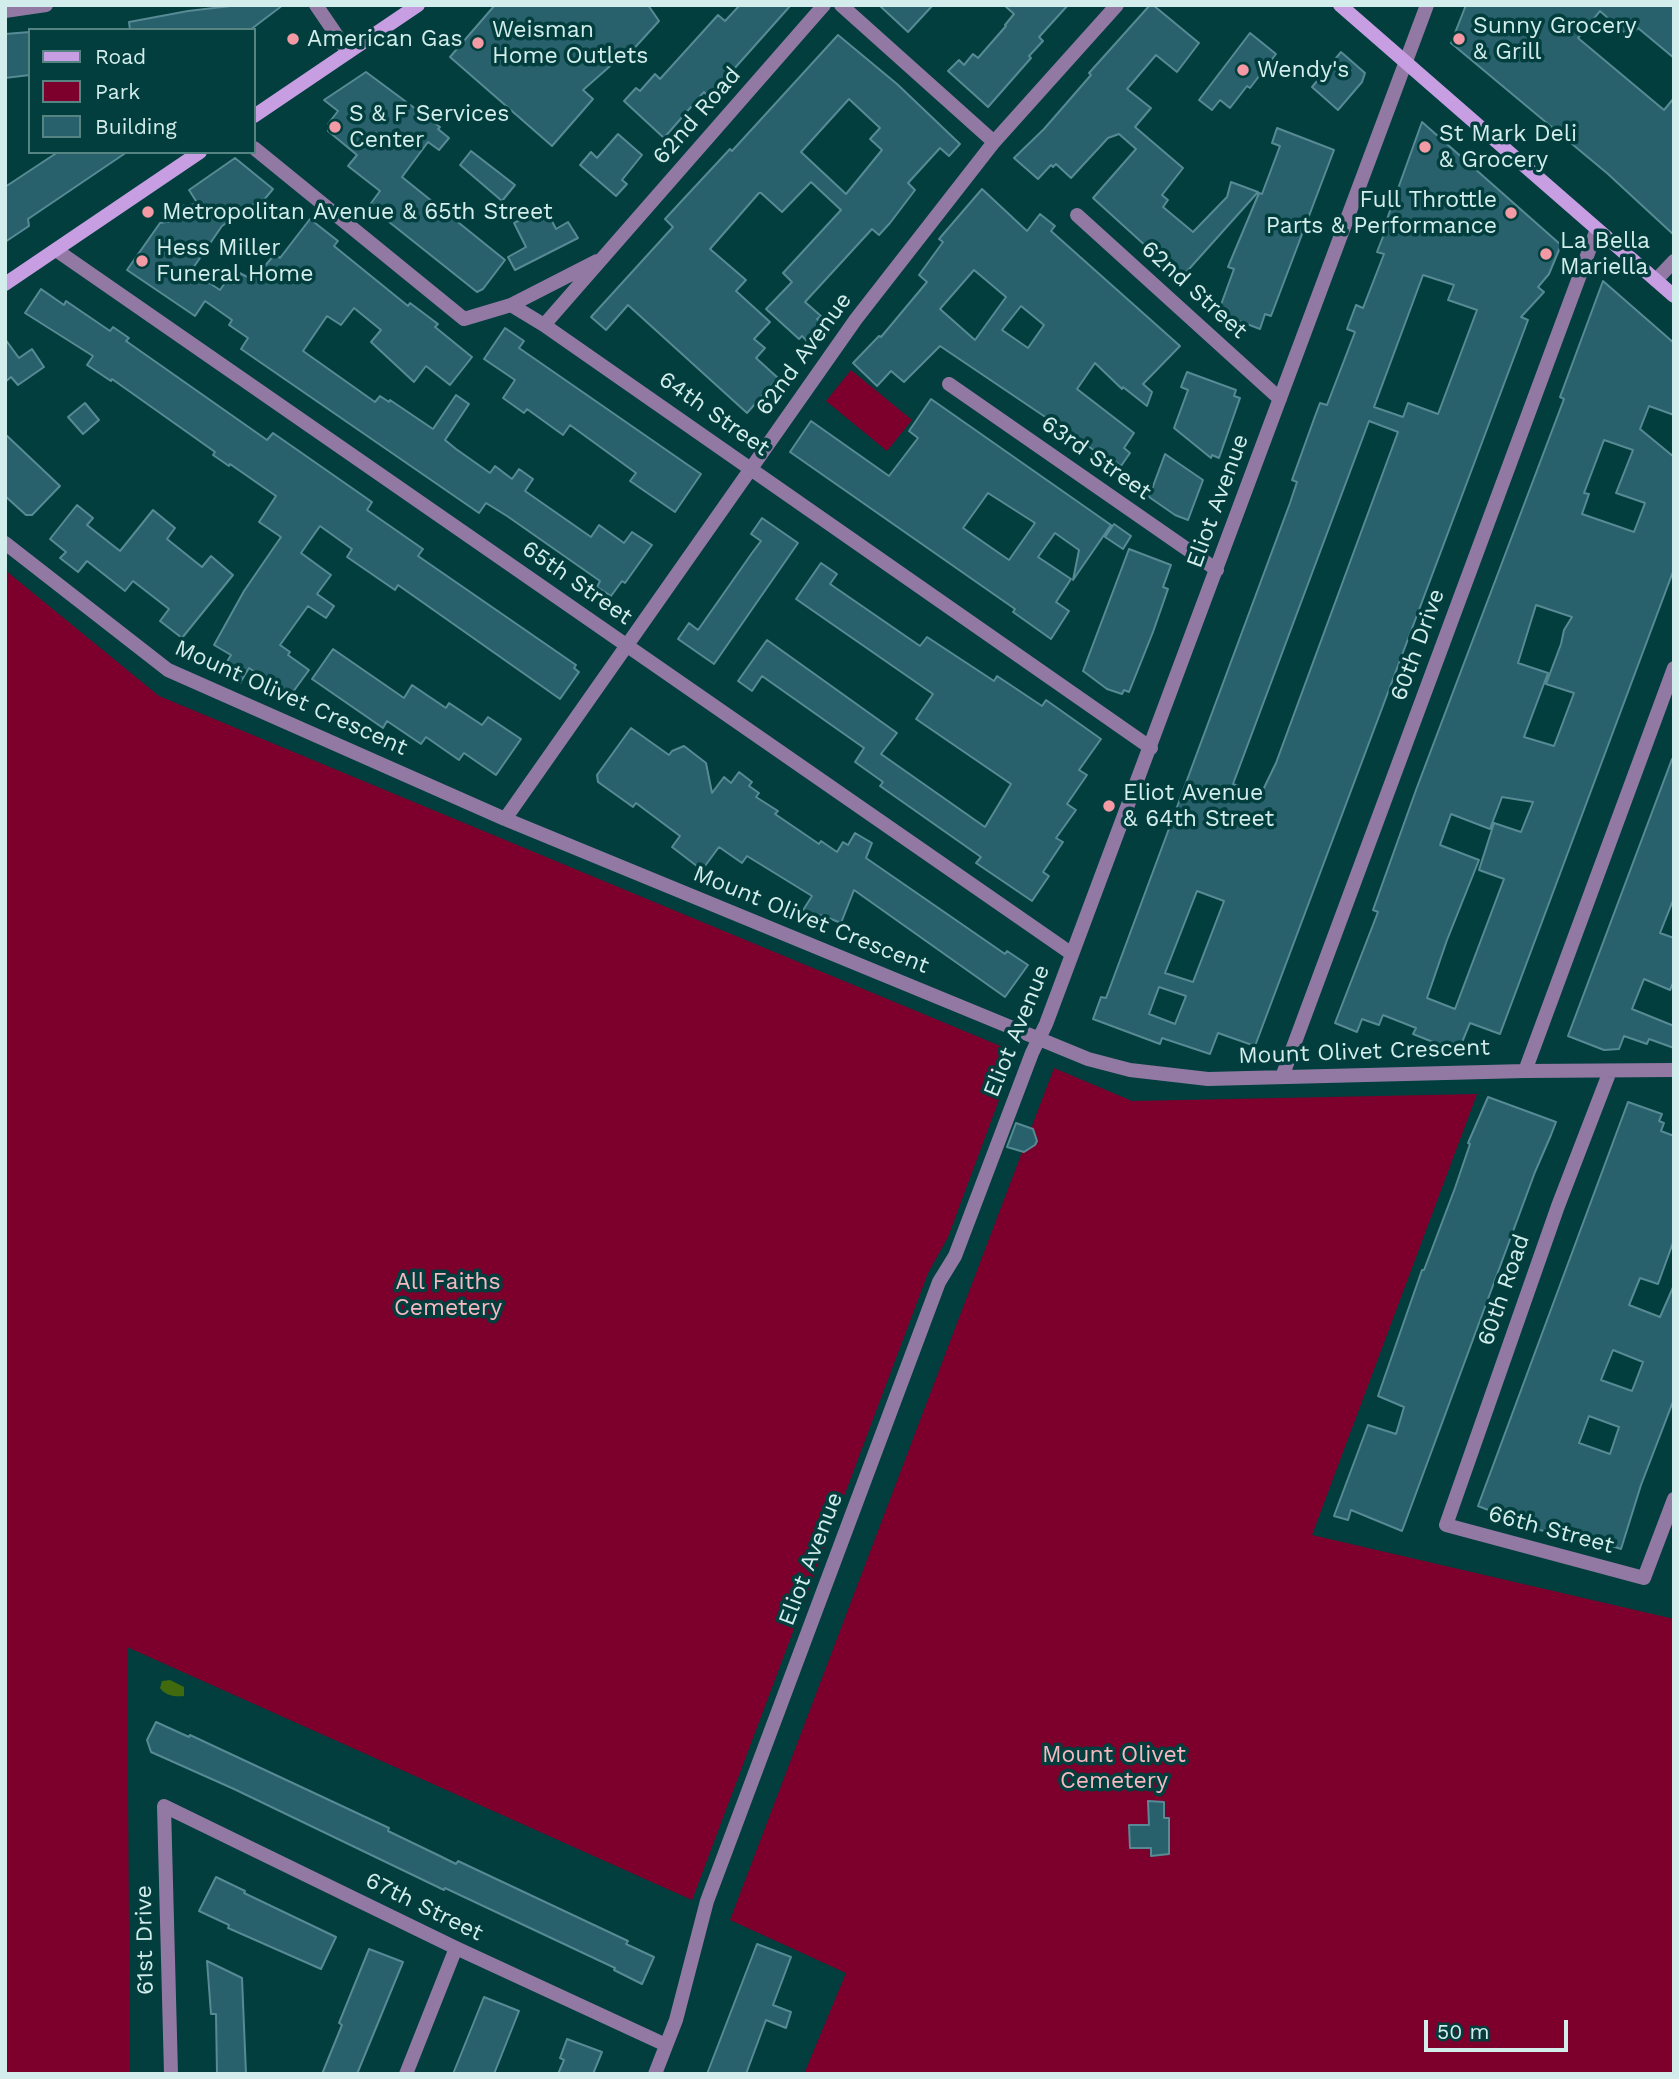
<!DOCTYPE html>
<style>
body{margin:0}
#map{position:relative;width:1679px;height:2079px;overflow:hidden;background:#013e3d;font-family:"Work Sans",sans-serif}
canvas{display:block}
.frame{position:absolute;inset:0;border:7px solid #d2edeb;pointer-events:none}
.legend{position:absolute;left:28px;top:28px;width:228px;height:126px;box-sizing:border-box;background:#013e3d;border:2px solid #558483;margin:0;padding:9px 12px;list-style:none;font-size:21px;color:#d2edeb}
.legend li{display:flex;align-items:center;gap:14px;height:35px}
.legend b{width:35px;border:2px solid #558483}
.scale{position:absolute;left:1424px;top:2020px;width:144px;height:32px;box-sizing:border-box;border:4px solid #d2edeb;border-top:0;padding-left:9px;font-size:21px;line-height:24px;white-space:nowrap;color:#d2edeb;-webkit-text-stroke:5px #013e3d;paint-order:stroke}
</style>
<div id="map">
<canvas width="1679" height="2079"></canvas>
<div class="frame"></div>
<ul class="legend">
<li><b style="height:9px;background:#c79ee2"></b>Road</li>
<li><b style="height:19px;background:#7d002c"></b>Park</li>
<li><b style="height:19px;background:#28616c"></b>Building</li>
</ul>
<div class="scale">50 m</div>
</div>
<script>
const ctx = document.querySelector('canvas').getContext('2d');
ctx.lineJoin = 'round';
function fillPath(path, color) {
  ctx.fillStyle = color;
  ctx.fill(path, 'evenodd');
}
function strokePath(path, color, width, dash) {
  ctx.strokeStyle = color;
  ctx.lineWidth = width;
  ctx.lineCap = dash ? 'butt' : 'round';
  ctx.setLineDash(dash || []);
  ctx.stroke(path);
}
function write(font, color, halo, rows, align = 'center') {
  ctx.font = font + ' "Work Sans",sans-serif';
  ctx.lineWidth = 7;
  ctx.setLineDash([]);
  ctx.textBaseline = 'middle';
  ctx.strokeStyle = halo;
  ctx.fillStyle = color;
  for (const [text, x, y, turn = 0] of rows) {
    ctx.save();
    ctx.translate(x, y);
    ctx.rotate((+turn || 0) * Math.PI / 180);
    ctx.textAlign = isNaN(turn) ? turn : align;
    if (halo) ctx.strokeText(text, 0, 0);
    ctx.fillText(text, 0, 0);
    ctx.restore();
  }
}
fillPath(new Path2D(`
 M851,370L912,420L887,451L826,401Z
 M5,570L159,696L1010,1050L1013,1062L948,1237L928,1273L692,1900L127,1647L130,2074H5Z
 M1054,1068L1132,1101L1477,1094L1312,1535L1674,1619V2074H804L846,1973L730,1920Z`), '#7d002c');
fillPath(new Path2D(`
 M170,1680L184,1687V1696C175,1697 166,1696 160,1688L162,1681Z`), '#416a0f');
const building = new Path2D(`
 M239,5H283L250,30H130L129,22L188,11Z
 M495,5H648L659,21L620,64L617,60L583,90L593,99L552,146L450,57Z
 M740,5H791L709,97L704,92L664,138L624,101L636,88L640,91L655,74L660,79L718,15L725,21Z
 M879,5H933L908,32Z
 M1004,5H1068L1039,37L1043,41L1029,56L1031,58L988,107L948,71L959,60L964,65L973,54L978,58L1006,26L1005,25L1014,14Z
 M1150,5H1153L1199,43L1177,72L1156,55L1127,89L1151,108L1135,127L1183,168L1162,195L1168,200L1163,207L1193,232L1227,197L1231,182L1258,192L1181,278L1093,198L1136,149L1119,134L1108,138L1071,178L1056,164L1053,167L1051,165L1038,179L1014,158L1044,129L1091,75L1089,73Z
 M1466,5H1674V58L1638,28L1629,37L1600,11L1578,38L1664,110L1674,98V235L1608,174L1451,43Z
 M30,32V75L5,78V34Z
 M1250,33L1276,54L1250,88L1247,86L1230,108L1220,100L1212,110L1199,100Z
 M838,35L897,84L960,144L949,156L940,148L908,183L915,190L890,223L879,235L872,229L805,302L821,316L817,319L822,324L807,341L802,336L799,339L766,309L792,282L783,273L841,210L811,182L782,212L761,193H759L710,249L746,280L736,291L770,322L754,339L765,348L756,358L778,378L747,413L628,305L606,330L591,317L673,227L665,219L677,206L730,149L732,151ZM849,99L880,128L870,139L882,150L846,194L801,152Z
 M1341,52L1365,73L1362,82L1338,110L1312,87Z
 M366,72L440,127L438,129L449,138L439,150L428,142L402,177L505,260L483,289L477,292L369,206L380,191L348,166L357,155L328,131V124L338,111L324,100Z
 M1422,122L1561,245L1549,274L1538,287L1544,292L1521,317L1528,320L1255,1046L1218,1033L1210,1054L1162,1038L1160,1044L1093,1019L1101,997L1106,998L1290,503L1297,482L1292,480L1314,419L1320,403L1327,405L1355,332L1347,329L1356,305L1363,308L1384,254L1377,252L1384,234L1382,233ZM1423,275L1454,285L1448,300L1477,310L1438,414L1408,403L1403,417L1374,407ZM1369,421L1398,432L1276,763L1261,794L1233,784ZM1197,891L1224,901L1193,982L1165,973ZM1159,987L1186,996L1175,1024L1149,1014Z
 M1277,128L1334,150L1271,316L1265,314L1260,329L1218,313L1234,269L1228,267L1259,193L1262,194L1280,146L1272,143Z
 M618,134L642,155L622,180L627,184L616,196L580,165L591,152L597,158Z
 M471,151L515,185L502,201L460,165Z
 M58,152H127L28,219L29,226L5,242V187Z
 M235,158L273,189L258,207L254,204L222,226L191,271L220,290L234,270L253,280L275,254L280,258L310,219L338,241L334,246L408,306L410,303L438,324L435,327L472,357L450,385L426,366L414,382L371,342L381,330L354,308L341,325L327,316L303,351L375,402L380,396L389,402L390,400L433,429L456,395L469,404L445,440L456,449L490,473L495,466L512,479L519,469L533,479L525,491L591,537L599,525L624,543L632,532L652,545L625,583L622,581L611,596L597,587L600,581L507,516L486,503L479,513L241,349L248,338L229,325L232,320L205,301L195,316L127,270L160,223L173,221L171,207L198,204L189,190Z
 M982,189L1027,231L1040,214L1055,226L1051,231L1180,346L1143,384L1152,392L1147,406L1123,387L1122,389L1095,363L1077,389L1134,433L1124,448L1130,453L1121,466L1114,461L1111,466L1092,454L1095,451L1072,435L940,346L904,382L891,371L877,386L853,363L879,336L881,337L927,282L919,275L943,242L939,239ZM974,270L1006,297L975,340L940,309ZM1021,306L1044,325L1028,348L1002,330Z
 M545,207L556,229L568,222L578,238L515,270L508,257L526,247L514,223Z
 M1603,281L1674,343V415L1649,406L1640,429L1674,457V569L1500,1034L1470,1023L1458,1052L1413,1034L1416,1028L1383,1015L1379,1025L1362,1019L1357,1032L1335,1023L1378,912L1373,910L1416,790L1564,399L1560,397ZM1604,440L1633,450L1616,493L1645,503L1634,532L1582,514L1589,494L1584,493ZM1536,605L1572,617L1564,630L1561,644L1546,684L1574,693L1554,746L1524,737L1548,673L1518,663ZM1502,797L1533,802L1521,832L1494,823L1479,870L1504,879L1455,1009L1427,998L1447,940L1479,860L1440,845L1451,814L1490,829Z
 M41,289L64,305L66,301L110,331L113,327L129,338L126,341L267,440L273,433L372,502L367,510L423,549L418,556L576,665L574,668L579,672L560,699L398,585L395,590L347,557L352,549L320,526L301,553L331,575L317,594L334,606L326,618L308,606L280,645L290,652L288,655L309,670L290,696L249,668L240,683L221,672L231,655L214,645L244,591L281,537L259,522L276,496L230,464L229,466L213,455L215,452L201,442L112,379L111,381L87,365L93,356L25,313Z
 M505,328L524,341L519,348L701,474L675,512L630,481L636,473L570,425L563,435L527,409L524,413L503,398L515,380L484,359Z
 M5,339L19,358L32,349L44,367L18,385L11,377L5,382Z
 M1187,372L1236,390L1234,396L1240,398L1219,458L1212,455L1211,458L1174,428L1188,390L1181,387Z
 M931,399L1111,525L1073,580L1079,550L1055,533L1038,557L1071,579L1056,602L1069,611L1051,639L1013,612L1015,609L790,452L811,421L889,476L918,438L909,431ZM988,493L1035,523L1009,560L963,528Z
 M85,403L99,420L83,434L68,417Z
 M5,434L60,486L32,515H26L5,496Z
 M1165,454L1203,480L1188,520L1175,515L1149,497Z
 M77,505L93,518L87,525L120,551L153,510L175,528L167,539L202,567L211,556L233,575L182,638L160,621L169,609L133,581L125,591L87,561L78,572L60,558L66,552L50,539Z
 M762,518L798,543L714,664L678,639L689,623L698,630L752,553L761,541L751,534Z
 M1114,524L1131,536L1123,549L1105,537Z
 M1129,549L1171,565L1163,587L1168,589L1153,632L1129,692L1124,690L1122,694L1107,689L1083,671Z
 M821,563L837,574L830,584L920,646L927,637L994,681L997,676L1042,706L1046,700L1101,739L1079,770L1087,775L1067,804L1076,810L1056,838L1063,842L1043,872L1049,876L1032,901L976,863L981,857L880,786L883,782L855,762L864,748L762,676L752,691L738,681L767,640L897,733L881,754L985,827L1011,784L916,719L933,694L796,599Z
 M333,649L404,698L412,685L446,708L449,703L482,725L488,717L521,739L496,775L464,753L459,760L426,737L421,744L387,721L383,728L312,679Z
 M631,728L669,755L672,751L684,746L706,763L712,793L724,777L731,783L739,772L752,782L749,786L759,793L756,797L778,811L775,814L819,844L821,841L837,852L843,842L848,845L855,833L872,843L866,858L1005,954L1007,951L1028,965L1005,997L854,890L841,923L821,915L818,922L800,915L812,896L747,856L742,863L719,847L702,870L672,847L680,836L636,803L633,807L598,782L597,775Z
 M1672,759H1674V898L1660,933L1674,938V981L1670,990L1644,979L1632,1009L1674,1026V1048L1649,1039L1647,1044L1624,1036L1619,1049L1604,1050L1568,1036Z
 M1488,1097L1556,1122L1551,1135L1535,1172L1402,1531L1351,1510L1348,1520L1334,1516L1368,1425L1396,1434L1404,1407L1378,1396L1422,1270H1424L1455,1188L1470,1144L1468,1143Z
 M1628,1102L1662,1114L1659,1121L1664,1123L1661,1131L1674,1136V1240L1658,1284L1640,1278L1629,1305L1660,1317L1674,1285V1399L1641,1485L1621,1549L1566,1531L1564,1537L1540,1530L1478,1506ZM1613,1350L1643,1362L1632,1391L1601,1380ZM1589,1416L1619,1427L1610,1454L1579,1443Z
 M1016,1123L1033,1129L1037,1141L1035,1145L1024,1152L1007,1147Z
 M156,1722L189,1737L190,1735L389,1828L388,1831L442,1857L456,1864L458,1861L628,1941L626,1944L654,1957L642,1984L614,1970L615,1968L445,1888L444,1890L234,1789L151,1752L147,1740Z
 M1148,1801L1164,1802V1818H1169V1854L1151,1856V1848H1130L1129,1825H1149Z
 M216,1877L245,1891L244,1893L336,1937L321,1969L228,1928L229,1925L199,1911Z
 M757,1944L791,1957L773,2005L791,2012L786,2028L766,2020L746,2074H707Z
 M369,1949L403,1962L357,2074H322L342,2025L339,2023Z
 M207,1961L242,1978L246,2074H217L216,2014H211Z
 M484,1997L519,2011L494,2074H453Z
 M567,2039L602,2052L593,2074H558L564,2060L560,2058Z`);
fillPath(building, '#28616c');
strokePath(building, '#578a94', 2);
strokePath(new Path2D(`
 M316,5L348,52
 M841,5L994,142
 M5,11L46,5
 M254,148L464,319L511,305L544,325L1151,748
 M1077,215L1280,399
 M56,250L1072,954
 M1656,280L1674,261
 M511,305L597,261
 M544,325L824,5
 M949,384L1217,570
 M5,543L168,670L505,819L1088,1059L1130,1070L1208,1079L1525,1071L1674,1070
 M505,819L856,319L994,142L1117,5
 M1525,1071L1674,668
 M1610,1071L1558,1206L1446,1525L1644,1578L1674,1499
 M1282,1077L1597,229
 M171,2074L164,1806L456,1948L666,2045
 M406,2074L456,1948
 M655,2074L676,2020L707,1901L939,1282L955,1256L1032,1053L1046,1024L1427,5`), '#9279a3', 14);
strokePath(new Path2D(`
 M1340,5L1674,296
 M254,116L418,5
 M5,284L200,152`), '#c79ee2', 14);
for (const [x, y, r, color] of [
 [293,39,7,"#f49aa5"],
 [1459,39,7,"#f49aa5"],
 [478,43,7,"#f49aa5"],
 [1243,70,7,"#f49aa5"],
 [335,127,7,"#f49aa5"],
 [1425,147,7,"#f49aa5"],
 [148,212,7,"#f49aa5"],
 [1511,213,7,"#f49aa5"],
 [1546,254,7,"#f49aa5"],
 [142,261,7,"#f49aa5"],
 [1109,806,7,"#f49aa5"]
]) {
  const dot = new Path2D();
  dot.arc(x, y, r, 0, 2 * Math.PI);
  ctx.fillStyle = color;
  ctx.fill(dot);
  strokePath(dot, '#013e3d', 2.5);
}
write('23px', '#d2edeb', '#013e3d', [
 ["Sunny Grocery",1473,26],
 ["& Grill",1473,52],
 ["Weisman",492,30],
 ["Home Outlets",492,56],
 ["American Gas",307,39],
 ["Wendy's",1257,70],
 ["S & F Services",349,114],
 ["Center",349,140],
 ["St Mark Deli",1439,134],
 ["& Grocery",1439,160],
 ["Full Throttle",1497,200,"right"],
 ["Parts & Performance",1497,226,"right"],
 ["Metropolitan Avenue & 65th Street",162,212],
 ["La Bella",1560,241],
 ["Mariella",1560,267],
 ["Hess Miller",156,248],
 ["Funeral Home",156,274],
 ["Eliot Avenue",1123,793],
 ["& 64th Street",1123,819]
], 'left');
write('23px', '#d2edeb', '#013e3d', [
 ["62nd Road",697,116,-49],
 ["62nd Street",1194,290,42],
 ["62nd Avenue",804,354,-54],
 ["64th Street",714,414,35],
 ["63rd Street",1096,458,35],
 ["Eliot Avenue",1218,501,-70],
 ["65th Street",577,583,35],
 ["60th Drive",1418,645,-70],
 ["Mount Olivet Crescent",291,698,24],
 ["Mount Olivet Crescent",811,920,22],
 ["Eliot Avenue",1017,1031,-68],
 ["Mount Olivet Crescent",1364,1052,-2],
 ["60th Road",1504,1290,-71],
 ["66th Street",1551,1530,15],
 ["Eliot Avenue",811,1559,-69],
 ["67th Street",424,1907,26],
 ["61st Drive",145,1940,-91]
]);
write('23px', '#f7b8bf', '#013e3d', [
 ["All Faiths",448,1282],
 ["Cemetery",448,1308],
 ["Mount Olivet",1114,1755],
 ["Cemetery",1114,1781]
]);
</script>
